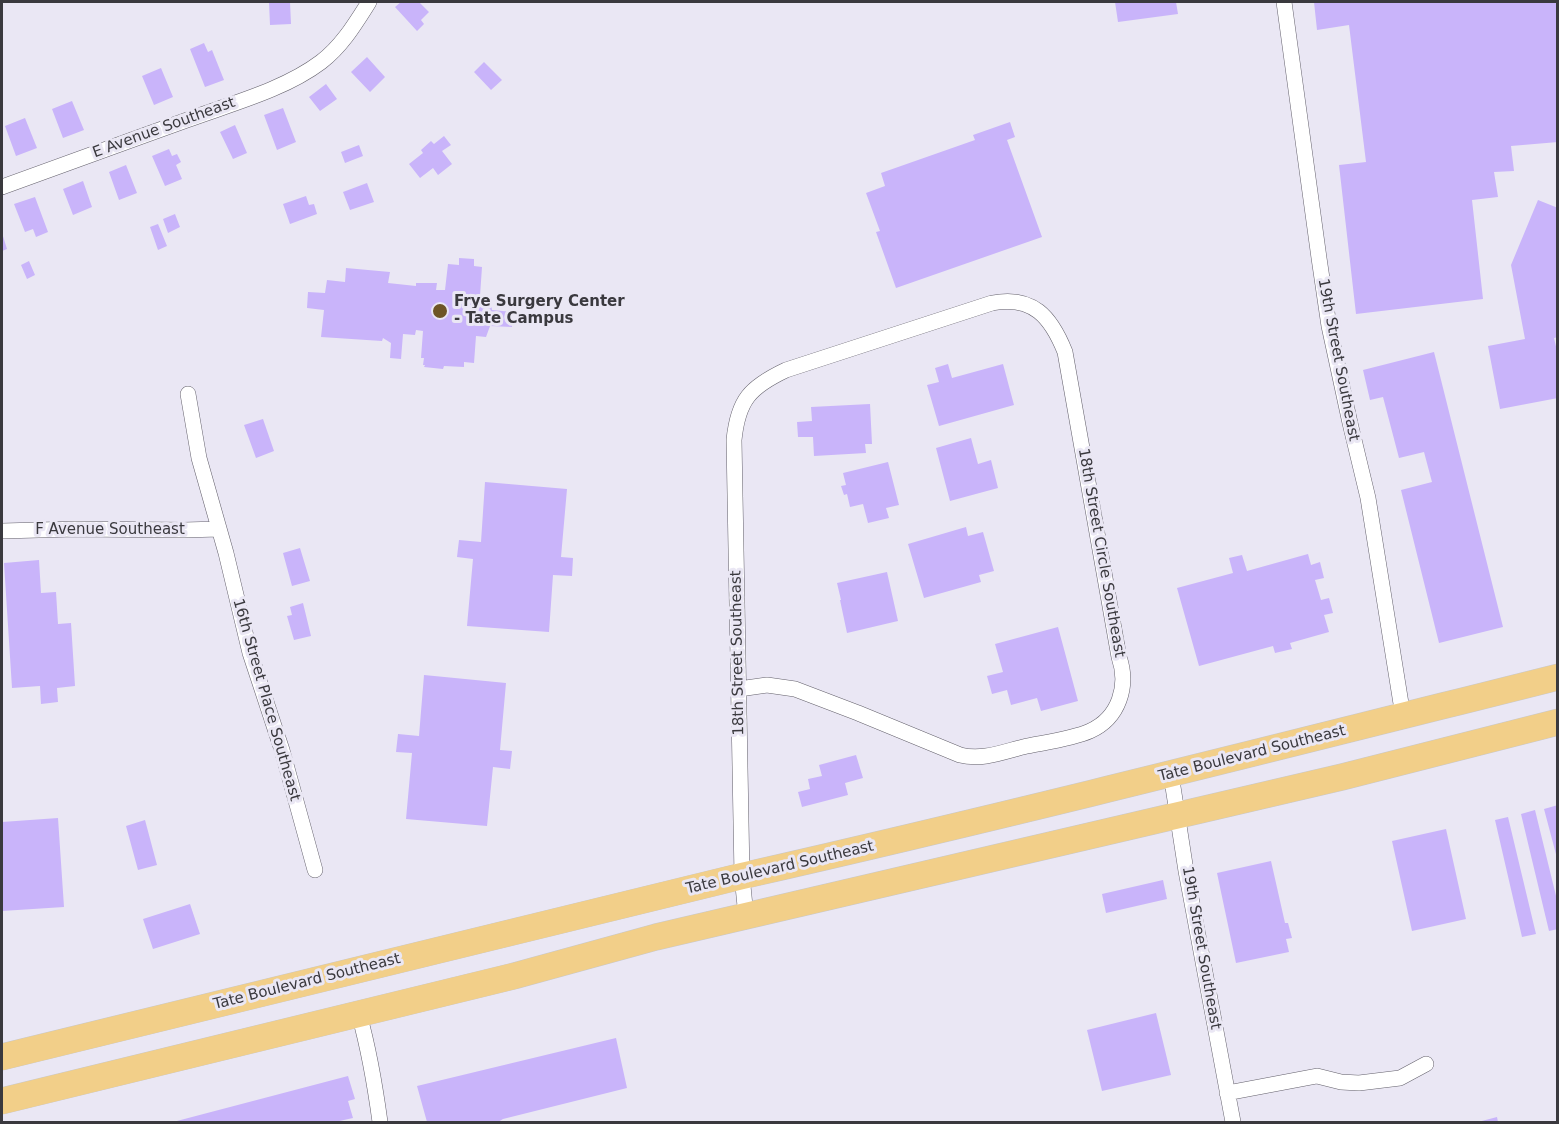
<!DOCTYPE html>
<style>
body{margin:0}
#map{position:relative;width:1559px;height:1124px;overflow:hidden;background:#eae7f4;font-family:"DejaVu Sans",sans-serif}
canvas{display:block}
.frame{position:absolute;inset:0;border:3px solid #3a393e;pointer-events:none}
</style>
<div id="map">
<canvas width="1559" height="1124"></canvas>
<div class="frame"></div>
</div>
<script>
const ctx = document.querySelector('canvas').getContext('2d');
ctx.lineJoin = 'round';
function fillPath(path, color) {
  ctx.fillStyle = color;
  ctx.fill(path, 'evenodd');
}
function strokePath(path, color, width, dash) {
  ctx.strokeStyle = color;
  ctx.lineWidth = width;
  ctx.lineCap = dash ? 'butt' : 'round';
  ctx.setLineDash(dash || []);
  ctx.stroke(path);
}
function write(font, color, halo, rows, align = 'center') {
  ctx.font = font + ' "DejaVu Sans",sans-serif';
  ctx.lineWidth = 6;
  ctx.setLineDash([]);
  ctx.textBaseline = 'middle';
  ctx.strokeStyle = halo;
  ctx.fillStyle = color;
  for (const [text, x, y, turn = 0] of rows) {
    ctx.save();
    ctx.translate(x, y);
    ctx.rotate((+turn || 0) * Math.PI / 180);
    ctx.textAlign = isNaN(turn) ? turn : align;
    if (halo) ctx.strokeText(text, 0, 0);
    ctx.fillText(text, 0, 0);
    ctx.restore();
  }
}
fillPath(new Path2D(`
 M269,2H290L291,24L270,25Z
 M401,2H419L429,12L421,20L424,24L417,31L395,7Z
 M1115,2H1176L1178,14L1118,22Z
 M1314,2H1558V142L1511,146L1514,171L1494,172L1498,197L1472,200L1483,299L1356,314L1339,165L1366,162L1349,25L1317,30Z
 M204,43L208,52L212,50L224,80L205,87L190,49Z
 M367,57L385,77L370,92L351,72Z
 M484,62L502,80L491,90L474,72Z
 M161,68L173,97L154,105L142,76Z
 M326,84L337,99L320,111L309,97Z
 M72,101L84,130L63,138L52,109Z
 M283,108L296,142L277,150L264,115Z
 M25,118L37,148L16,156L5,126Z
 M1010,122L1015,137L1007,140L1042,237L896,288L876,232L880,231L866,193L885,186L881,173L975,140L973,135Z
 M235,125L247,153L233,159L220,132Z
 M444,136L451,145L442,151L452,164L438,175L433,168L420,178L409,164L423,153L421,150L431,141L434,144Z
 M359,145L363,156L345,163L341,152Z
 M169,149L172,156L177,154L181,162L176,165L182,179L165,186L152,156Z
 M126,165L137,193L119,200L109,172Z
 M83,181L92,207L73,215L63,189Z
 M367,183L374,202L350,210L343,192Z
 M306,196L309,205L314,204L317,214L290,224L283,204Z
 M35,197L48,232L36,237L33,229L25,232L14,204Z
 M1538,200L1558,208V337L1554,338L1558,355V398L1500,409L1488,346L1525,339L1511,265Z
 M175,214L180,227L168,233L163,219Z
 M158,224L167,246L158,250L150,227Z
 M2,233L7,249L2,251Z
 M459,258L474,259V266L482,267L480,296L490,297L492,310L513,312L512,327L490,326L486,337L476,336L474,363L464,362V367L444,366L443,369L424,367L425,365H423L424,358H421L423,331L416,330L415,335L403,334L401,359L390,358L391,343L383,338L382,341L321,337L324,310L307,308L308,292L325,293L327,280L345,282L346,268L390,272L388,283L416,286V283H437L436,290H445L448,264L459,265Z
 M29,261L35,275L27,279L21,265Z
 M1434,352L1503,627L1439,643L1401,490L1432,482L1424,452L1399,458L1383,397L1370,400L1363,370Z
 M948,364L952,378L1003,364L1014,405L939,426L927,385L939,382L935,368Z
 M870,404L872,444H865L866,453L814,456L813,437H798L797,422L812,421L811,407Z
 M263,419L274,451L256,458L244,425Z
 M971,438L978,464L991,460L998,488L950,501L936,448Z
 M888,462L899,505L886,508L889,518L868,523L863,504L850,507L847,494L844,495L841,486L846,485L843,473Z
 M485,482L567,489L561,557L573,558L572,576L553,575L549,632L467,626L473,559L457,557L459,540L481,542Z
 M966,527L968,536L983,532L994,571L979,575L981,582L924,598L908,544Z
 M300,548L310,581L292,586L283,553Z
 M1308,554L1311,565L1320,562L1324,578L1315,580L1321,600L1329,598L1333,613L1324,615L1329,632L1290,643L1292,649L1275,653L1273,646L1199,666L1177,588L1233,573L1229,558L1242,555L1247,571Z
 M39,560L41,593L56,592L58,624L71,623L75,686L57,688L58,702L41,704L40,686L12,688L4,563Z
 M887,572L898,621L847,633L840,600H841L837,583Z
 M303,603L311,636L294,640L287,616L292,615L290,607Z
 M1058,627L1078,701L1041,711L1037,698L1011,705L1007,690L992,694L987,676L1003,672L995,644Z
 M424,675L506,683L500,750L512,751L510,769L493,767L487,826L406,819L412,753L396,752L398,734L419,736Z
 M856,755L863,778L845,783L848,795L802,807L798,792L810,789L808,779L822,776L819,765Z
 M1558,805V858H1557L1544,809Z
 M1535,810L1558,904V929L1549,931L1521,814Z
 M1508,817L1536,934L1522,937L1495,820Z
 M58,818L64,907L2,911V822Z
 M145,820L157,865L138,870L126,826Z
 M1446,829L1466,919L1412,931L1392,841Z
 M1271,861L1285,923H1288L1292,938L1286,939L1289,952L1236,963L1217,873Z
 M1163,880L1167,899L1106,913L1102,894Z
 M190,904L200,934L153,949L143,919Z
 M1156,1013L1171,1075L1102,1091L1087,1030Z
 M616,1038L627,1088L503,1119L498,1122H427L417,1086Z
 M348,1076L355,1099L348,1101L353,1118L335,1122H173Z
 M1497,1117L1498,1122H1478Z`), '#c9b4fa');
const street = new Path2D(`
 M1284,2L1319,258L1329,326L1350,423L1368,498L1403,716
 M2,187C63,165 125,142 187,120C230,104 284,90 321,62C342,46 355,24 369,2
 M188,394L199,458L226,553L250,653L282,750L315,870
 M2,531L75,529L184,530L219,529
 M739,689L767,685L795,689L858,713L960,755C983,761 1005,751 1027,746C1047,742 1072,739 1090,731C1119,718 1129,686 1119,657L1065,352C1051,317 1033,295 992,303L786,370C750,387 738,400 734,440L742,876L746,916
 M1171,774L1186,871L1233,1122
 M359,1014C369,1050 375,1085 380,1122
 M1227,1093L1317,1076L1341,1082L1359,1083L1400,1078L1426,1064`);
const primary = new Path2D(`
 M2,1057L742,876C1015,814 1286,745 1558,677
 M2,1101L514,976L656,937L1342,777L1558,722`);
strokePath(street, '#63606b', 16);
strokePath(primary, '#c8c8c9', 27);
strokePath(street, '#fff', 15);
strokePath(primary, '#f2cf89', 26);
for (const [x, y, r, color] of [
 [440,311,8,"#6e5526"]
]) {
  const dot = new Path2D();
  dot.arc(x, y, r, 0, 2 * Math.PI);
  ctx.fillStyle = color;
  ctx.fill(dot);
  strokePath(dot, '#eae7f4', 2);
}
write('15px', '#3a393e', '#eae7f4', [
 ["E Avenue Southeast",164,128,-20],
 ["19th Street Southeast",1338,360,79],
 ["F Avenue Southeast",110,530],
 ["18th Street Circle Southeast",1101,553,80],
 ["18th Street Southeast",738,653,-91],
 ["16th Street Place Southeast",266,700,74],
 ["Tate Boulevard Southeast",1252,754,-14],
 ["Tate Boulevard Southeast",780,868,-13],
 ["19th Street Southeast",1201,948,80],
 ["Tate Boulevard Southeast",307,982,-14]
]);
write('bold 15px', '#3a393e', '#eae7f4', [
 ["Frye Surgery Center",454,302],
 ["- Tate Campus",454,319]
], 'left');
</script>
